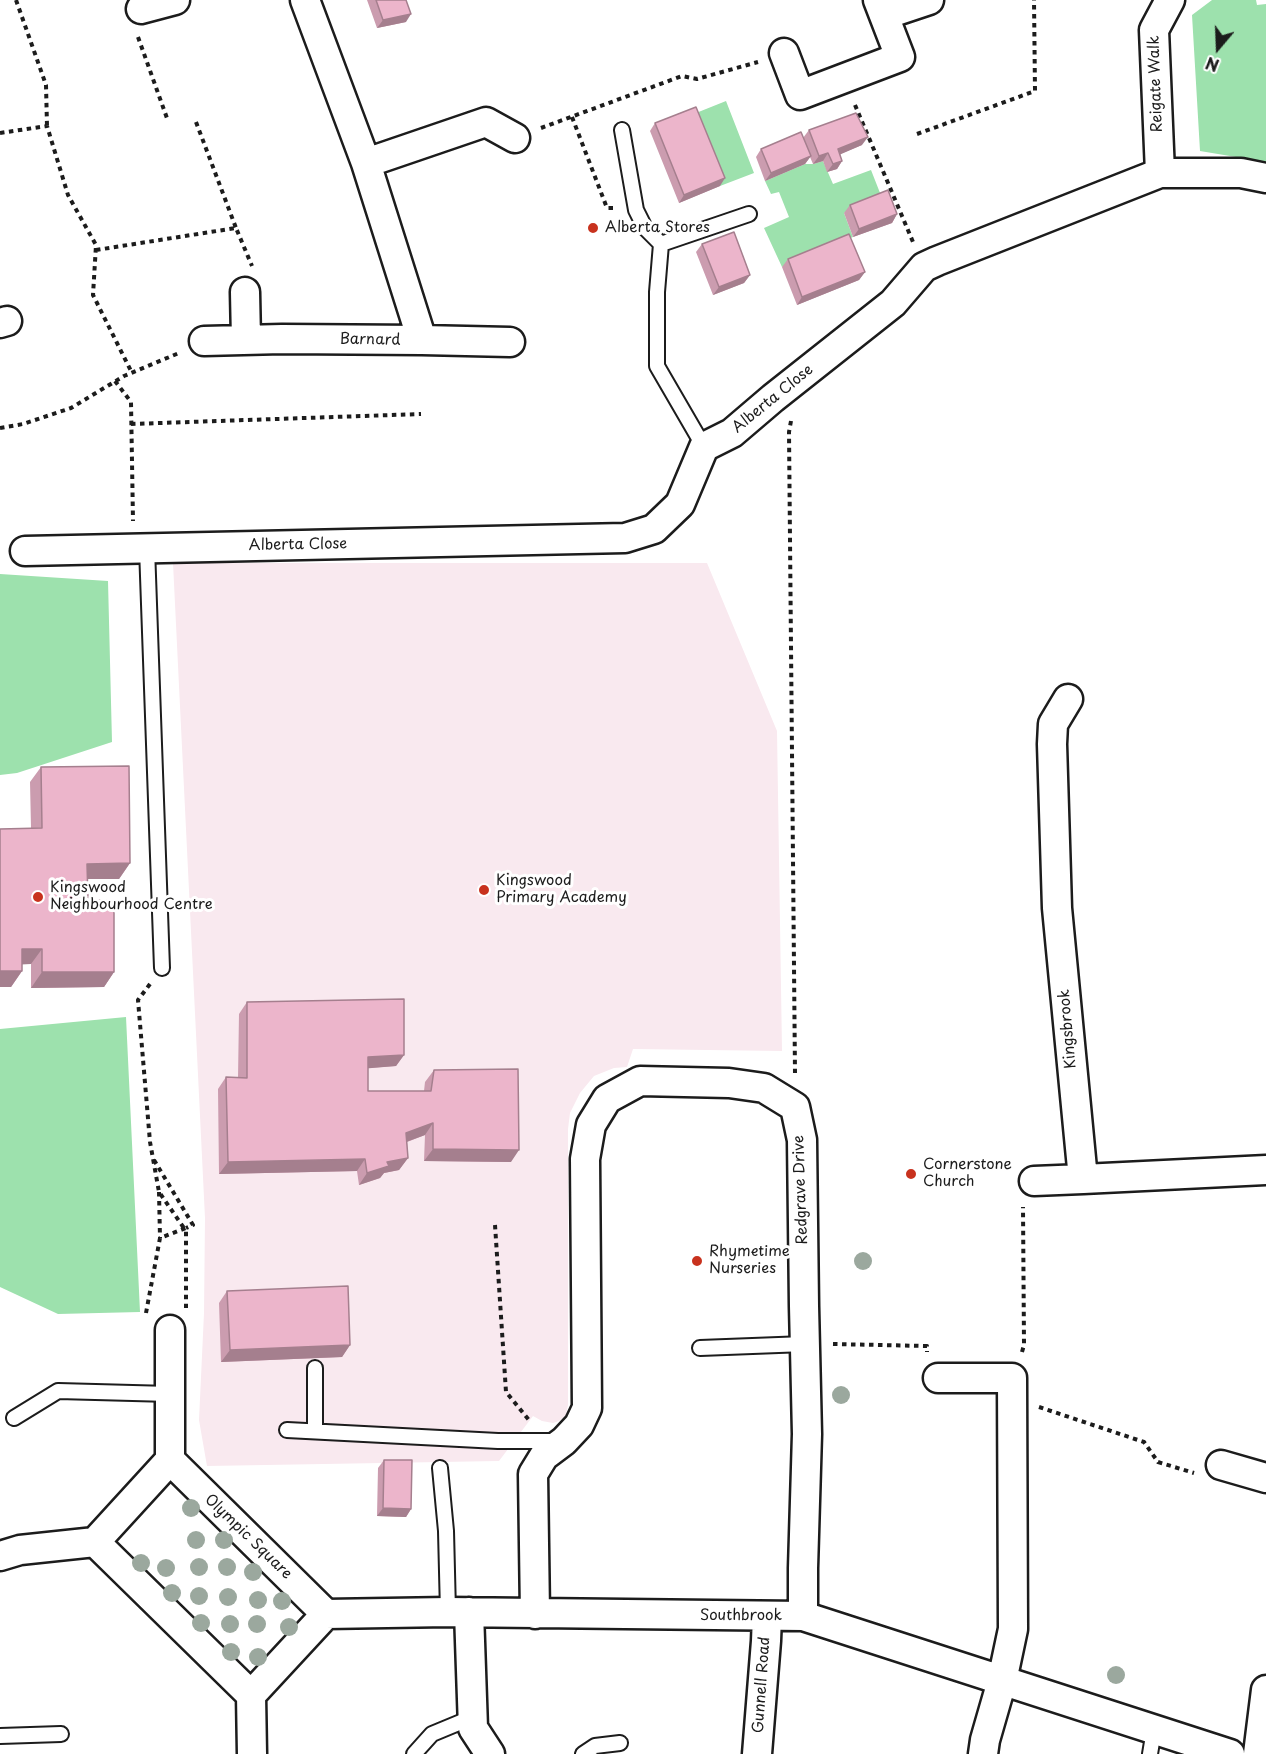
<!DOCTYPE html>
<style>
body{margin:0}
#map{position:relative;width:1266px;height:1754px;overflow:hidden;background:#fff;font-family:"Playpen Sans",sans-serif}
canvas{display:block}
.north{position:absolute;left:1188px;top:18px;width:60px;height:60px;-webkit-text-stroke:4px #fff;paint-order:stroke;rotate:199deg;font-size:16px;font-weight:700;line-height:24px;text-align:center;color:#1c1c1c}
.north::after{content:'';display:block;margin:auto;width:21px;height:27px;background:#1c1c1c;clip-path:polygon(50% 0,100% 100%,50% 72%,0 100%)}
</style>
<div id="map">
<canvas width="1266" height="1754"></canvas>
<div class="north">N</div>
</div>
<script>
const ctx = document.querySelector('canvas').getContext('2d');
ctx.lineJoin = 'round';
function fillPath(path, color) {
  ctx.fillStyle = color;
  ctx.fill(path, 'evenodd');
}
function strokePath(path, color, width, dash) {
  ctx.strokeStyle = color;
  ctx.lineWidth = width;
  ctx.lineCap = dash ? 'butt' : 'round';
  ctx.setLineDash(dash || []);
  ctx.stroke(path);
}
function write(font, color, halo, rows, align = 'center') {
  ctx.font = font + ' "Playpen Sans",sans-serif';
  ctx.lineWidth = 6;
  ctx.setLineDash([]);
  ctx.textBaseline = 'middle';
  ctx.strokeStyle = halo;
  ctx.fillStyle = color;
  for (const [text, x, y, turn = 0] of rows) {
    ctx.save();
    ctx.translate(x, y);
    ctx.rotate((+turn || 0) * Math.PI / 180);
    ctx.textAlign = isNaN(turn) ? turn : align;
    if (halo) ctx.strokeText(text, 0, 0);
    ctx.fillText(text, 0, 0);
    ctx.restore();
  }
}
fillPath(new Path2D(`
 M173,563H707L777,731L782,1051L633,1049L627,1067L614,1068L594,1076L580,1093L570,1113L568,1129V1405L566,1415L559,1421L553,1423L542,1421L533,1416L499,1461L207,1466L199,1420L204,1313L205,1218Z`), '#f9e9ef');
fillPath(new Path2D(`
 M1212,0H1256L1257,5L1266,4V162L1200,151L1192,15Z
 M726,101L754,173L720,186L691,115Z
 M823,161L833,184L871,170L882,198L844,213L853,237L782,267L764,228L789,217L779,192L771,194L765,181L805,164H813Z
 M0,574L108,581L112,742L17,773L0,775Z
 M126,1017L140,1312L58,1314L0,1287V1029Z`), '#9de1ad');
const lane = new Path2D(`
 M622,130L636,210L645,228L661,244
 M704,447L657,366V292L661,244L749,214
 M147,548L162,968
 M700,1348L805,1344
 M315,1368V1431
 M14,1418L58,1391L170,1394
 M287,1430L498,1441H559
 M440,1468L446,1531L448,1612
 M0,1736L61,1734
 M414,1754L432,1734L473,1717
 M583,1754L595,1746L620,1743
 M1150,1754L1154,1730`);
const street = new Path2D(`
 M141,9L175,0
 M884,15L929,0
 M784,53L800,95L900,57L878,0
 M366,163L486,122L515,138
 M1160,173L1154,30L1170,0
 M245,292L246,340
 M0,323L7,321
 M422,340L510,342
 M204,341L282,339L422,340L366,163L305,0
 M25,551L625,538L654,529L680,504L704,447L732,433L773,398L893,303L924,267L937,261L1160,173H1241L1266,178
 M1068,699L1053,724L1052,744L1057,908L1083,1179L1266,1170
 M1034,1181L1083,1179
 M170,1330V1460L326,1614
 M938,1378H1012L1013,1629L1002,1681L985,1740L983,1754
 M1221,1465L1266,1478
 M95,1542L170,1460
 M0,1556L20,1550L95,1542L251,1695L326,1614L448,1612L803,1616L1230,1754
 M469,1612L473,1728L490,1754
 M535,1614L533,1474L544,1456L564,1441L579,1425L587,1408L585,1159L591,1125L607,1099L640,1081L729,1083L764,1088L795,1107L802,1140L804,1306L807,1434L803,1568V1616
 M251,1695L252,1754
 M757,1754L766,1641L767,1616
 M1258,1754L1266,1690`);
strokePath(lane, '#1c1c1c', 18);
strokePath(street, '#1c1c1c', 33);
strokePath(new Path2D(`
 M16,0L46,85L47,126
 M138,37L168,121
 M855,105L913,242
 M572,117L607,208H614
 M196,122L236,228
 M541,128L682,76L697,79L758,62
 M0,133L47,126L68,195L96,245L93,295L132,373
 M917,134L1035,91L1034,0
 M96,250L236,228L252,266
 M115,381L131,402L133,521
 M791,421L789,432L795,1073
 M131,424L421,414
 M0,428L23,424L71,408L124,376L179,353
 M150,984L138,1000L150,1142L159,1192L186,1231
 M154,1160L193,1225L186,1228
 M159,1192L160,1238
 M495,1225L506,1392L529,1420
 M146,1313L160,1238L186,1228V1308
 M833,1344L927,1346V1352
 M1022,1352L1024,1345L1023,1207
 M1039,1407L1144,1442L1158,1462L1194,1473`), '#1c1c1c', 4, [4.5, 4.5]);
strokePath(lane, '#fff', 14);
strokePath(street, '#fff', 28);
ctx.fillStyle = '#9ba89e';
for (const [x, y] of [
 [863,1261],
 [841,1395],
 [191,1508],
 [196,1540],
 [224,1540],
 [141,1563],
 [199,1567],
 [227,1567],
 [166,1568],
 [253,1572],
 [172,1593],
 [199,1596],
 [228,1597],
 [258,1600],
 [282,1601],
 [201,1623],
 [230,1624],
 [257,1624],
 [289,1627],
 [231,1652],
 [258,1657],
 [1116,1675]
]) {
  ctx.beginPath();
  ctx.arc(x, y, 9, 0, 2 * Math.PI);
  ctx.fill();
}
fillPath(new Path2D(`
 M367,0H406V22L377,28Z
 M655,123L720,186L679,203L650,131Z
 M809,130L862,145L840,154L842,161L837,169L827,172L823,161L813,164L810,157L805,164L765,181L756,157L761,149L803,138Z
 M850,205L897,214L892,223L853,237L844,213Z
 M702,244L750,275L744,283L713,295L696,252Z
 M788,259L865,272L859,280L797,305L782,267Z
 M41,767L130,863L119,879H87L88,900L114,972L104,987L31,988V964H22V971L11,987H0V829L31,828L30,782Z
 M247,1002L404,1055L396,1066L368,1068V1091H424L425,1082L434,1070L511,1162L424,1161L425,1135L407,1142L408,1158L399,1170L384,1173L380,1178L359,1185L357,1171L219,1174L218,1089L226,1077L238,1078L239,1014Z
 M227,1291L350,1345L342,1357L221,1362L219,1303Z
 M384,1460L411,1509L406,1517L377,1516L378,1468Z`), '#cb9caf');
fillPath(new Path2D(`
 M411,14L406,22L377,28L383,20Z
 M868,137L862,145L832,158L838,149Z
 M828,153L823,161L813,164L819,156Z
 M811,156L805,164L765,181L771,173Z
 M842,161L837,169L827,172L833,164Z
 M725,178L720,186L679,203L684,195Z
 M897,214L892,223L853,237L859,229Z
 M865,272L859,280L797,305L802,297Z
 M750,275L744,283L713,295L719,287Z
 M130,863L119,879H76L87,864Z
 M22,949H42L31,964L11,965Z
 M0,971H22L11,987H0Z
 M42,972H114L104,987L31,988Z
 M404,1055L396,1066L360,1069L368,1057Z
 M433,1123L425,1135L398,1145L406,1133Z
 M433,1149L519,1150L511,1162L424,1161Z
 M408,1158L399,1170L384,1173L380,1178L359,1185L367,1173L387,1162Z
 M365,1159L357,1171L219,1174L228,1162Z
 M350,1345L342,1357L221,1362L230,1350Z
 M383,1508L411,1509L406,1517L377,1516Z`), '#a57f8e');
const building = new Path2D(`
 M376,0H406L411,14L383,20Z
 M696,107L725,178L684,195L655,123Z
 M856,113L868,137L838,149L842,161L833,164L828,153L819,156L809,130Z
 M801,132L811,156L771,173L761,149Z
 M888,190L897,214L859,229L850,205Z
 M734,232L750,275L719,287L702,244Z
 M849,234L865,272L802,297L788,259Z
 M129,766L130,863L87,864L88,900H114V972H42V949H22V971H0V829L42,828L41,767Z
 M404,999V1055L368,1057V1091H431L434,1070L518,1069L519,1150L433,1149V1123L406,1133L408,1158L387,1162L389,1166L367,1173L365,1159L228,1162L226,1077L247,1078V1002Z
 M348,1286L350,1345L230,1350L227,1291Z
 M384,1460H412L411,1509L383,1508Z`);
fillPath(building, '#ecb5cb');
strokePath(building, '#a57f8e', 1.5);
for (const [x, y, r, color] of [
 [593,228,6,"#c8321e"],
 [484,890,6,"#c8321e"],
 [38,897,6,"#c8321e"],
 [911,1174,6,"#c8321e"],
 [697,1261,6,"#c8321e"]
]) {
  const dot = new Path2D();
  dot.arc(x, y, r, 0, 2 * Math.PI);
  ctx.fillStyle = color;
  ctx.fill(dot);
  strokePath(dot, '#fff', 2);
}
write('15px', '#1c1c1c', '#fff', [
 ["Reigate Walk",1156,84,-92],
 ["Barnard",370,340,1],
 ["Alberta Close",773,399,-39],
 ["Alberta Close",298,545,-1],
 ["Kingsbrook",1068,1029,-95],
 ["Redgrave Drive",801,1190,-92],
 ["Olympic Square",248,1537,44],
 ["Southbrook",741,1616],
 ["Gunnell Road",762,1685,-86]
]);
write('15px', '#1c1c1c', '#fff', [
 ["Alberta Stores",605,228],
 ["Kingswood",496,881],
 ["Primary Academy",496,898],
 ["Kingswood",50,888],
 ["Neighbourhood Centre",50,905],
 ["Cornerstone",923,1165],
 ["Church",923,1182],
 ["Rhymetime",709,1252],
 ["Nurseries",709,1269]
], 'left');
</script>
